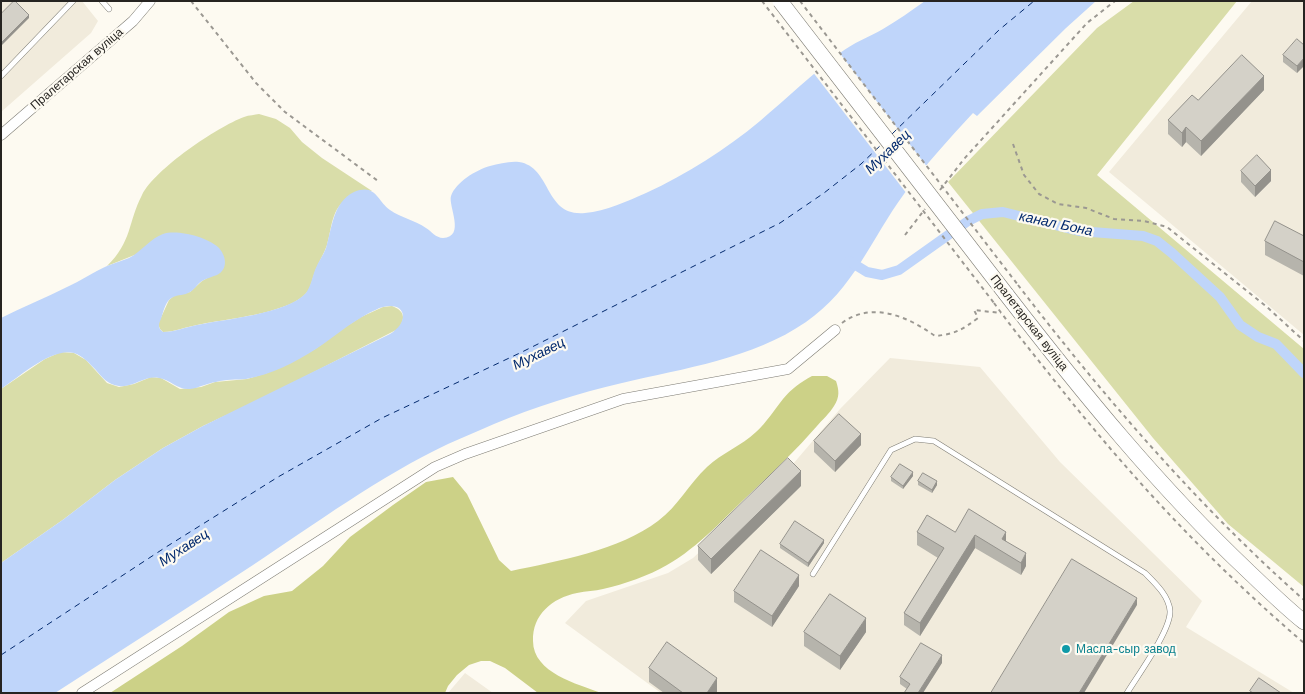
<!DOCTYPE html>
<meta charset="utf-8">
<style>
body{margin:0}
#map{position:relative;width:1305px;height:694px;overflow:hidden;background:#fdfaf1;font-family:"Work Sans",sans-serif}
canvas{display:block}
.frame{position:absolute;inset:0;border:2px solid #262421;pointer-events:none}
</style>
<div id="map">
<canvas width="1305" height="694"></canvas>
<div class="frame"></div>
</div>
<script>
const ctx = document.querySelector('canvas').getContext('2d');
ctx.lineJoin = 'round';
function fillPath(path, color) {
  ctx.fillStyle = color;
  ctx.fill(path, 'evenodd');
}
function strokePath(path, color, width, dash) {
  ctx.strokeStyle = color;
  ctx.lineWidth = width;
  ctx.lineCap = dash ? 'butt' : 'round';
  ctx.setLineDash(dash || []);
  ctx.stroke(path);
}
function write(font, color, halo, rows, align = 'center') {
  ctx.font = font + ' "Work Sans",sans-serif';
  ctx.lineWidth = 4.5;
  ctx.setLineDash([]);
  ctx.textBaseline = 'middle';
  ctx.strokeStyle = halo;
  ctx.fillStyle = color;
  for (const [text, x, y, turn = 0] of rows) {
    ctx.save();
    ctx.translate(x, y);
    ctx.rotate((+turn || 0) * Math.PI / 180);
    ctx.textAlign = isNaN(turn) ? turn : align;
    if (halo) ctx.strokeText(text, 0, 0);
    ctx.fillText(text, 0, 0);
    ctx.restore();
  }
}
fillPath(new Path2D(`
 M1,1H82L98,21L91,33L1,112Z
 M1252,1H1304V335L1109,172Z
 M890,358L980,367L1060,462L1202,601L1186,627L1294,693H661L565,623L586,601L668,573L693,558L793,464L840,409Z
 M465,673L493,693H448Z`), '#f1ebdc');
fillPath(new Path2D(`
 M1134,1H1237L1097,175L1304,349V587L1228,524L1153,438L948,182L1097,28Z
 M259,114L276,119L290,128L302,142L322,158L372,191C364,190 361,191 354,194C331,206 333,223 327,245C324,254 319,261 316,269C313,276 312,284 308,291C292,314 223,319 197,325C185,327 175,332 163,332L160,329L158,324L169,300L175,295L190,292L202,281L209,277L164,234L137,254L107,266C132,242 128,222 142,195C155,169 217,127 244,117C249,115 255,115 259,114Z
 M392,306C405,311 406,319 398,329L267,396L203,426L163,448L115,480L64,519L1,563V389L45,359L61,352L74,353L86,360L107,383L119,387L134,384L151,377L161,378L180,389L201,387L215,382L247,379L267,373L297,359L315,349L339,331L361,317L383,307Z`), '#d9dda9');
fillPath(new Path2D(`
 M812,376H827L836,381C839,390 840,397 834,406C830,413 822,420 817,426C797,449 775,470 753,491C726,516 699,547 667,565C648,576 625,584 603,589C595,591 586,591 577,593C552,598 532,615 533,641C533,673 578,684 601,693H538L505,668L490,661H481L469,665L457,675L448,686L445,693H110L182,646L229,612L264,596L292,591L323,566L350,537L393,505L426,482L453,477L467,494L499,560L511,571C558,561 620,550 658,521C678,506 689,484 707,467C722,453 741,446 756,432C767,422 774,410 783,399C791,389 801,382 812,376Z`), '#ccd187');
fillPath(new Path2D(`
 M925,1H1096L1066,28L977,116L973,113C949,139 925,165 904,194C871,239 854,289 806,322C752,359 685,368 622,383C578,393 535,407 494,424C479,431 463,437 448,444C380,476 315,524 253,565C188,608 121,650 55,693H1V563L64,519L115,480L163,448L203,426L390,334C411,321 405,301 383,307C378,308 374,311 369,313C350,323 334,337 316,349C296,362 270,375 246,379C236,380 226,379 216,382C207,383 199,388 190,389C177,390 171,380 159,378C145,375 133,388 119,386C108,385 102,377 95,369C89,363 83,356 74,353C52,347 19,377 1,389V318C23,307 45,298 67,287C81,281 93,272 107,266C114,263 122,261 129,258C141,252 151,238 163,234C177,229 207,237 218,247C226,255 229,269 217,275C212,277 207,278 202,281C197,284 194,291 188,293C182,296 176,294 170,299C165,303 163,313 161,319C158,325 158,328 163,332C175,332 186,327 197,325C225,319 287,314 306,293C311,286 312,278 315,270C318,262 323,256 326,248C332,228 333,202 354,192C376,183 377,201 390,210C401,218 415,220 426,228C431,231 436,238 443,238C466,237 448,206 451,196C456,182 476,170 490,166C499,164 509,161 519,162C552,167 544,217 585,213C606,211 628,201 646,193C687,174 725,150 760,121C787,98 812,74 840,53C853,43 869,37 883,29C898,20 911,11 925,1Z`), '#bfd5fa');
fillPath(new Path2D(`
 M838,51L928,168L907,194L812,71Z`), '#fdfaf1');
strokePath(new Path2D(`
 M849,261L867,272L882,275L899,270L968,221L982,214L1003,212L1079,231L1143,236L1157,241L1172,253L1220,297L1240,325L1258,337L1276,344L1304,373`), '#bfd5fa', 10);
strokePath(new Path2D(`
 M892,134L999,30L1034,1
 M1,655L166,547L278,477L382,418L522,352L780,223L824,193L861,164L882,144`), '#032a6e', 1, [6, 5]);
const service = new Path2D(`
 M102,1L109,9
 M1,76L73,1
 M813,574L891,450L915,439L934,441L1145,573C1155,583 1169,596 1170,611C1171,630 1138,675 1127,693`);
const minor = new Path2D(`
 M1,135L133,21L150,1
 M82,693L435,467L465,454L623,399L788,369L835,330`);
const secondary = new Path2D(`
 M1006,294C1081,391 1158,486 1248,571C1266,588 1284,606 1304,622`);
strokePath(service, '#7d7b73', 6);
strokePath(minor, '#7d7b73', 11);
strokePath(secondary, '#7d7b73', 16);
strokePath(new Path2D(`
 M191,1L256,83L285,112L378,181
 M1013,144L1024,175L1039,194L1058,204L1086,208L1114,219L1144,221L1167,227L1267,307L1304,341
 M940,190L964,159L1087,23L1115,1
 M905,235L925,209
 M1018,285C1104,397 1198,506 1304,600
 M994,303C1012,328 1031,351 1050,375C1128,474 1208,561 1304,643
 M842,323C872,301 907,316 935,336C955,334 962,330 978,318L974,310L1001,313`), '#9b9892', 2, [4, 4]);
strokePath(service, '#fff', 5);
strokePath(minor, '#fff', 10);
strokePath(secondary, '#fff', 15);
const secondaryBridge = new Path2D(`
 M780,1L1006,294`);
strokePath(secondaryBridge, '#7d7b73', 16, []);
strokePath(new Path2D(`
 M762,1L994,303
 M800,1L1018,285`), '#9b9892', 2, [4, 4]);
strokePath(secondaryBridge, '#fff', 15);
fillPath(new Path2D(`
 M1304,45L1297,73L1283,62V55Z
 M1264,90L1201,156L1186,142L1182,147L1168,134V120L1198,100Z
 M1304,142V155L1303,154V144Z
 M1241,171L1271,181L1255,197L1241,182Z
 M1304,236V276L1265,255V241Z
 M814,441L861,445L835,472L814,452Z
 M913,476L903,489L891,481V477Z
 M918,481L937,485L932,493L918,485Z
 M801,486L711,574L698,560V546Z
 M917,532H955L1006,541L1026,566L1021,575L975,548L920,636L904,625V613L938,558L917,545Z
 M824,543L808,567L780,548V544Z
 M799,586L772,627L734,602V591Z
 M804,632H866L840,670L804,646Z
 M942,663L907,689L900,684V677Z
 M649,668L717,693H664L649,682Z`), '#b6b4ac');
fillPath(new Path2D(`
 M29,15V18L1,46V43Z
 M1304,58V66L1297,73V66Z
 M1264,76V90L1201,156V141Z
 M1186,127V142L1182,147V133Z
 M1271,170V181L1255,197V186Z
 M861,434V445L835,472V461Z
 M801,471V486L711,574V559Z
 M913,472V476L903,489V486Z
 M937,481V485L932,493V490Z
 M1006,532V545L1002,539Z
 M975,535V548L920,636V623Z
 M824,540V543L808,567V563Z
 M1026,553V566L1021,575V563Z
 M799,575V586L772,627V616Z
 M1137,598V605L1084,693H1079Z
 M866,618V632L840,670V656Z
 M942,655V663L923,693H918Z
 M717,678V693H707Z`), '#94928c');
const building = new Path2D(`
 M14,1H15L29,15L1,43V14Z
 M1297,39L1304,45V58L1297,66L1283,55Z
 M1242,55L1264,76L1201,141L1186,127L1182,133L1168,120L1192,95L1198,100Z
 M1257,155L1271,170L1255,186L1241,171Z
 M1275,221L1304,236V262L1265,241Z
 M839,414L861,434L835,461L814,441Z
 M788,458L801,471L711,559L698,546Z
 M900,464L913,472L903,486L891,477Z
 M923,473L937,481L932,490L918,481Z
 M969,509L1006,532L1002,539L1026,553L1021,563L975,535L920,623L904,613L944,548L917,532L927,515L955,532Z
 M795,521L824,540L808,563L780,544Z
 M761,550L799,575L772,616L734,591Z
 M1072,559L1137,598L1079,693H991Z
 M830,594L866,618L840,656L804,632Z
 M667,642L717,678L707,693H683L649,668Z
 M921,643L942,655L918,693H904L910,684L900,677Z
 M1259,678L1281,693H1253L1250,691Z`);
fillPath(building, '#d4d1c8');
strokePath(building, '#94928c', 1);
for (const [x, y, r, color] of [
 [1066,649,5,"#0f9aa8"]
]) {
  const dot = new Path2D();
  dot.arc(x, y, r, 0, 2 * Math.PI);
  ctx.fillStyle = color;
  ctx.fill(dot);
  strokePath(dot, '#fdfaf1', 2);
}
write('12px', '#262421', '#fdfaf1', [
 ["Пралетарская вуліца",77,69,-41],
 ["Пралетарская вуліца",1029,323,52]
]);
write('12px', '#0d838f', '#fdfaf1', [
 ["Масла-сыр завод",1076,649]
], 'left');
write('italic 14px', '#032a6e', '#fdfaf1', [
 ["Мухавец",888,152,-44],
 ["канал Бона",1056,224,12],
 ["Мухавец",539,354,-26],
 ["Мухавец",184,548,-33]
]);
</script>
